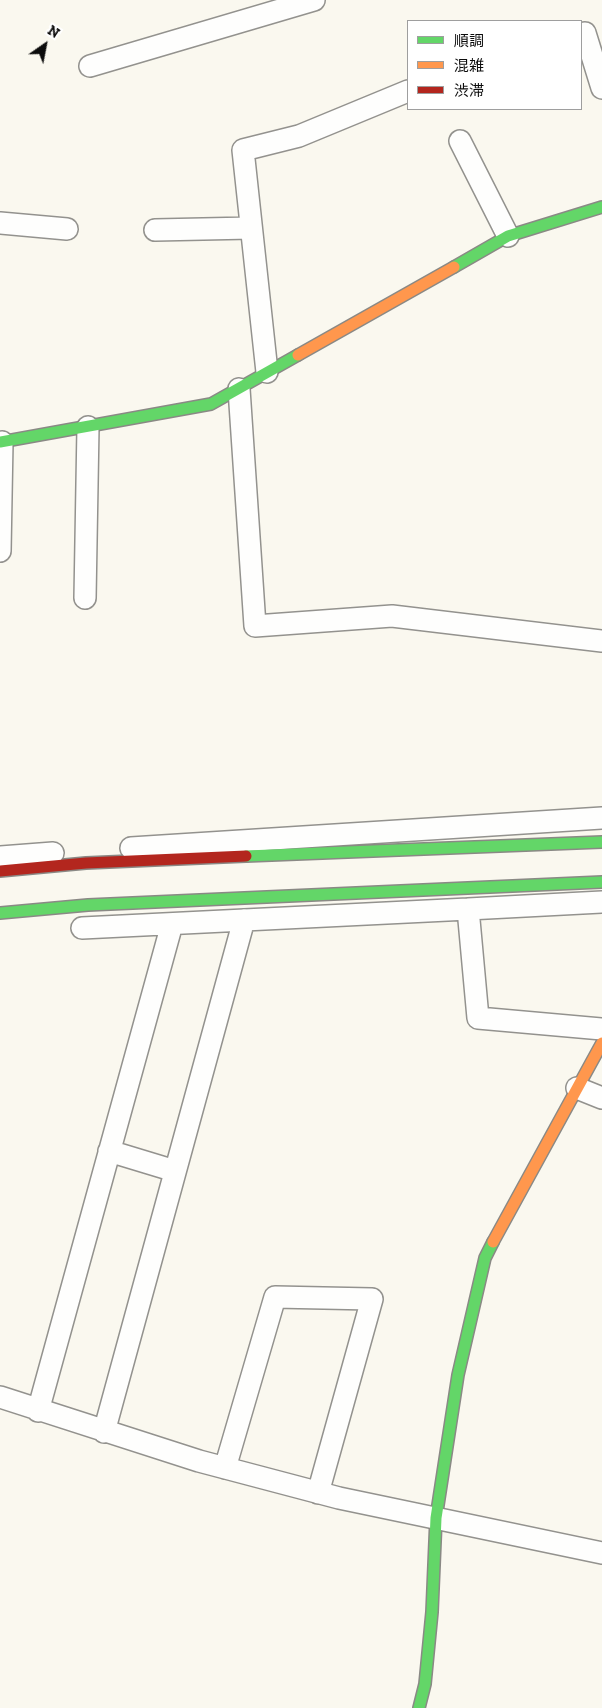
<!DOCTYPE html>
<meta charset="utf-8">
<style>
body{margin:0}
#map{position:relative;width:602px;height:1708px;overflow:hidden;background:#faf8ef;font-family:"Zilla Slab","Noto Sans JP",serif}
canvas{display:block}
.legend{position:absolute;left:407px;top:20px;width:175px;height:90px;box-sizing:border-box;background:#fff;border:1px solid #9e9e9e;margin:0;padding:6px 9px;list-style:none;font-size:15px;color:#0c0c0c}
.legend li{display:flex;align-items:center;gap:10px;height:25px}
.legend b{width:25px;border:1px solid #9e9e9e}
.north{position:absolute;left:20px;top:20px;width:50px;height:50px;-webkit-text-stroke:4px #fff;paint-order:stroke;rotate:33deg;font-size:14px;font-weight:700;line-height:20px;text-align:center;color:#0c0c0c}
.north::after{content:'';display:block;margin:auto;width:18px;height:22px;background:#0c0c0c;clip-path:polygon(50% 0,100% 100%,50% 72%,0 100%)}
</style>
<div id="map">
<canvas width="602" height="1708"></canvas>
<ul class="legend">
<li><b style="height:6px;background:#63d668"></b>順調</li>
<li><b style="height:6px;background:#ff974d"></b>混雑</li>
<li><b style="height:6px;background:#b3261e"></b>渋滞</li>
</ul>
<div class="north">N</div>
</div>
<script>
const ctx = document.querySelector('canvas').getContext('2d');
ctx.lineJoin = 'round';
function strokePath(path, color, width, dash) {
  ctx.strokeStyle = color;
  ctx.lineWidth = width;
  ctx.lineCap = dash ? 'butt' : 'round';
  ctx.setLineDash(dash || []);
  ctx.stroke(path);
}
const street = new Path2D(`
 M581,35L585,33L602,88
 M90,66L314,0
 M460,141L508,236
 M0,223L67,229
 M155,230L251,228
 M267,372L243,150L299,136L408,91
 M239,389L255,626L392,616L602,641
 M0,551L2,442
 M85,598L88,427
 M131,848L602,818
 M0,857L53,853
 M602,902L468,909L478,1018L602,1029
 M82,928L468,909
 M577,1088L602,1098
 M109,1151L175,1171
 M0,1397L199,1461L339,1498L602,1553
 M38,1411L172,924
 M104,1432L244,920
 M225,1468L275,1297L372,1299L318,1493`);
const fast = new Path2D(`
 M454,267L508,236L602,207
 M0,442L211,404L298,355
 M246,856L602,842
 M0,913L88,905L602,882
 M419,1708L425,1684L432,1612L436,1518L458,1375L485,1258L493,1242`);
const slow = new Path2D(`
 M298,355L454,267
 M493,1242L602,1043`);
const jam = new Path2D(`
 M0,871L86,863L246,856`);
strokePath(street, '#93928e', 24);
strokePath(fast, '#8a8985', 14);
strokePath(slow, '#8a8985', 14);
strokePath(jam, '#8a8985', 14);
strokePath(street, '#fefefd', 21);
strokePath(fast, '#63d668', 11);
strokePath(slow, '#ff974d', 11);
strokePath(jam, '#b3261e', 11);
</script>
